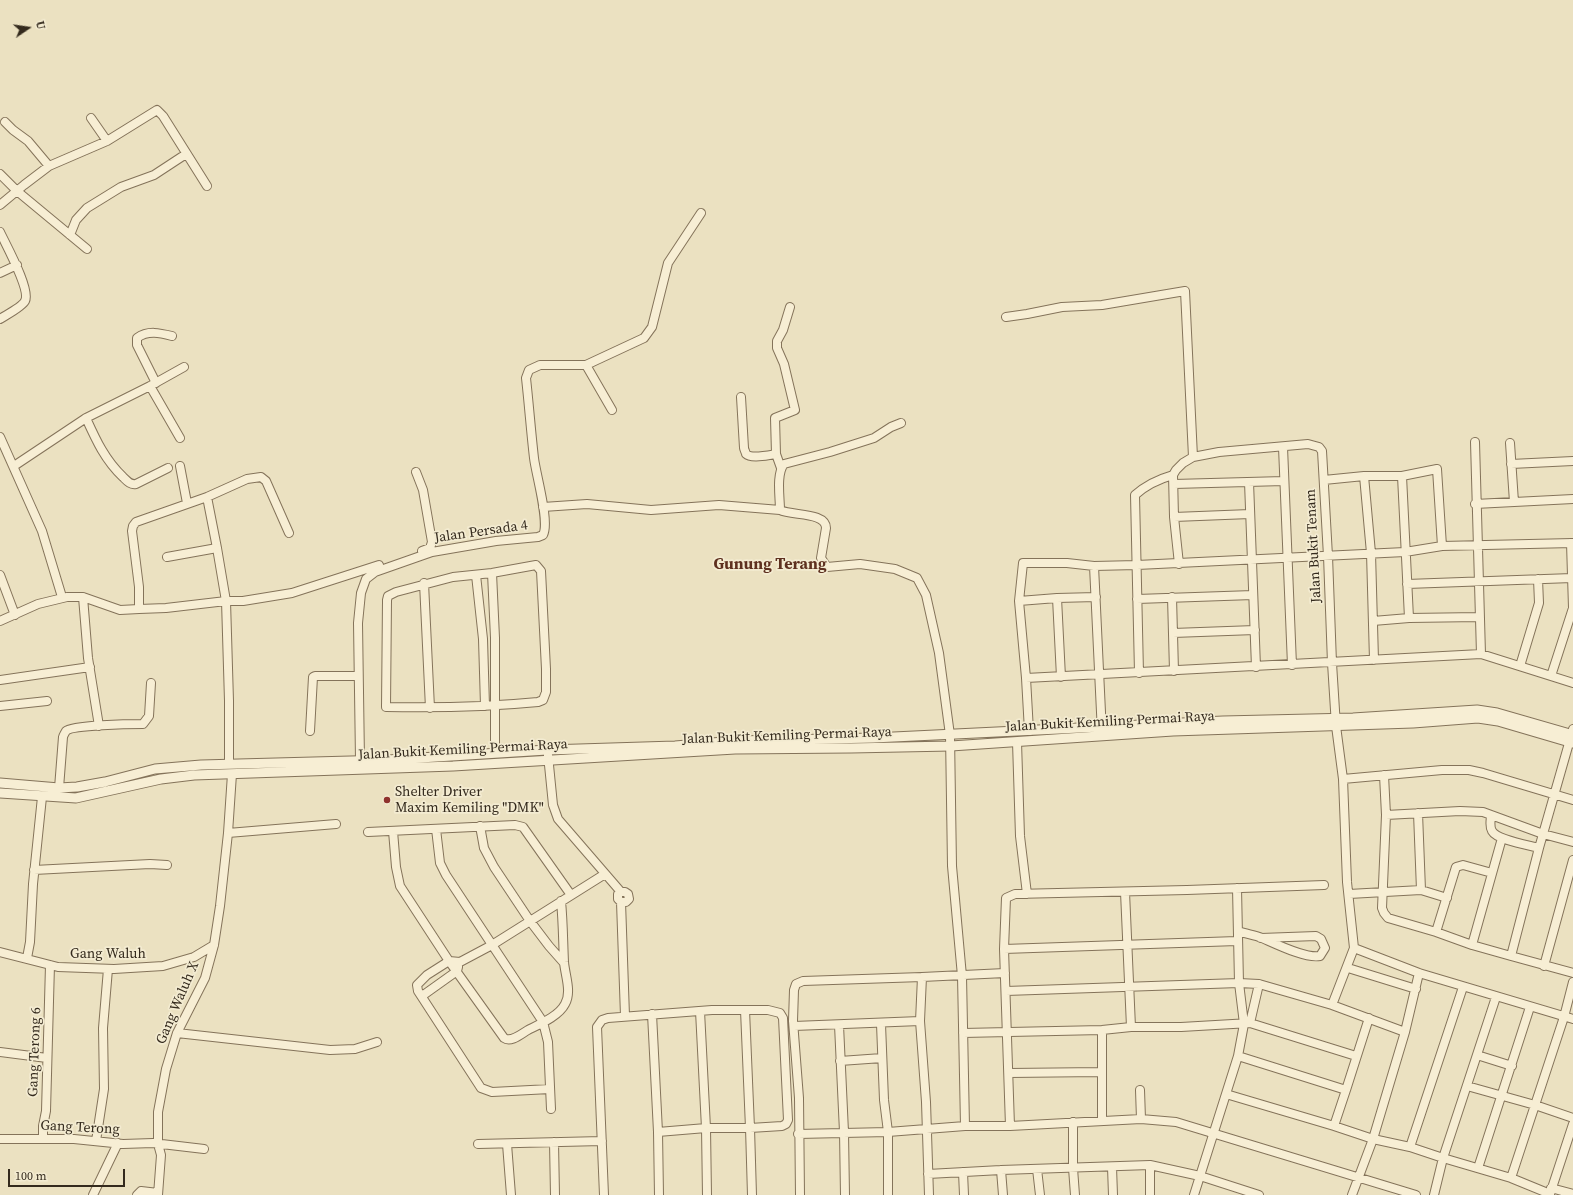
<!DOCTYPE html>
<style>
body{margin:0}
#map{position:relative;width:1573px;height:1195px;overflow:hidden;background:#ebe1c1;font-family:"Source Serif 4",serif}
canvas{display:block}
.north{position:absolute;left:8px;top:8px;width:40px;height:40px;-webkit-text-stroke:3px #f3ebd1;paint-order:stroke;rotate:77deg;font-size:11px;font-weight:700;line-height:16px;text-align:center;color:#342a1d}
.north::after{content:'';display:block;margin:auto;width:14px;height:18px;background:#342a1d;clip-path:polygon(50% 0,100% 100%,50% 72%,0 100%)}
.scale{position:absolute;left:8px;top:1169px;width:117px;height:18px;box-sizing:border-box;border:2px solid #342a1d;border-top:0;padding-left:5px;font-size:12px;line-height:14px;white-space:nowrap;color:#342a1d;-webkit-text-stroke:3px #f3ebd1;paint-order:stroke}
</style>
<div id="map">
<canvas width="1573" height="1195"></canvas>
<div class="north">U</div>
<div class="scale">100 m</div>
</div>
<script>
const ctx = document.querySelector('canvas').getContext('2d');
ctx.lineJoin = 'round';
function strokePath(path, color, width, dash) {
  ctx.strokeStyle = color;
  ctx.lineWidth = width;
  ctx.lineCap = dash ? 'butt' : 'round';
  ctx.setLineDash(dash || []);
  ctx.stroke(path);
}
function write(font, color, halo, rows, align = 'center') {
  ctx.font = font + ' "Source Serif 4",serif';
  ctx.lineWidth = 3.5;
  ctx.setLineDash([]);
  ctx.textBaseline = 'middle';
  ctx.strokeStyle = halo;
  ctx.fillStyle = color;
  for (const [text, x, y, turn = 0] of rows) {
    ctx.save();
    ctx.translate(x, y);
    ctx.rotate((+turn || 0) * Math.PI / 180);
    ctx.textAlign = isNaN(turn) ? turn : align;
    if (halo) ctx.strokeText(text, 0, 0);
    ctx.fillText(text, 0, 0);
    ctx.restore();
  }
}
const minor = new Path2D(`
 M91,118L107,141
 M5,122L13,130L28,141L49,166
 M0,174L17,191L87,249
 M0,205L24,185L49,166L107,141L157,110L163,116L207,186
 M0,232C6,245 31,290 25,301C22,307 6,315 0,319
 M70,235L76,220L87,208L121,187L154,175L186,154
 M0,273L17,265
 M1006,317L1027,314L1062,307L1102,305L1185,291L1193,457
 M586,365L644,338L652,327L668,263L701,213
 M156,383L137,345V338C148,330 160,333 172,336
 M150,386L180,438
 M741,397L744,448C744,449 746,453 746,454C751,459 770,455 776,454
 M86,418C96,440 105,460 123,477C127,481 130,485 136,484L168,468
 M0,437L42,531L62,597
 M1475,442L1481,654
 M1510,443L1514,502
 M1283,447L1292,665
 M1511,464L1573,461
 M14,466L86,418L150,386L184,367
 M180,466L187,503
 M781,468L776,454L775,418L795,410L784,364L777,348V341L783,330L790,307
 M416,472L423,490L432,542L430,548L422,551
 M1364,476L1371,553L1374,660
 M1402,476L1409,618
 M1324,480L1364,476H1402L1437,469L1442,546
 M1249,482L1256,667
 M1174,484L1284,481
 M207,497L217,548L226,601L229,701V764
 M1475,504L1573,499
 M543,507L587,504L651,510L719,505L780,510C780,498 776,474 784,464L830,452L874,438L891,427L901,423
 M780,510C792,516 826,512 826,528L821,558L827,567L860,564L895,569L917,578L926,595L939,653L950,735L952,866L962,976L965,1126
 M1174,517L1250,514
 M167,557L217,548
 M536,565L541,571L546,669V692L543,700L538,702C487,707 437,708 386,707L387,600L388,596L396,592L453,577L492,573Z
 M1094,566L1102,733
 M492,573L495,638V753
 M0,575L15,615
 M476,575L483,639L485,706
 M424,583L430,708
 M1407,584L1572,578
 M83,597L88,658L99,726
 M1172,597L1174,671
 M1057,598L1061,677
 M1137,599L1253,595
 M1019,601L1057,598L1096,597
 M139,609L166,608L226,601H243L292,593L379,565
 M0,621L38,604L67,597H83L120,610L139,609V587L132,531L133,526L136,522L207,497L247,479L261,477L266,481L289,533
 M1373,621L1409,618L1479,617
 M1173,633L1255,630
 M1520,666L1539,603L1538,579
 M1139,673L1135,495C1145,486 1159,479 1173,475L1174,517L1179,564
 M1551,676L1573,608L1571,543
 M1026,678L1481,654L1573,683
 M0,680L90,667
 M0,706L47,701
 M1573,729L1539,848L1511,956L1573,973
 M310,731L313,677L315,676H358
 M1029,731L1026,678L1019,601L1023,563H1067L1094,566L1137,565L1405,552L1442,546L1573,543
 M1017,742L1020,836L1027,894
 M548,755L553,805L558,819L621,892H625L628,894L629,899L626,902H621L618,899V894L621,892
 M361,767L360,760L358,623L361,593L366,579L375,572L432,552L496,541L538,537L543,535C550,522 536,475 534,458C531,432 529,405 526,378L529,370L540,365H586L612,410
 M1384,775L1386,815L1382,908L1384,913L1388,918L1436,932L1456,867L1463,865L1492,873
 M1343,779L1442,770H1469L1483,773L1573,800
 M59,788L63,737C63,736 66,731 66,731C72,725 131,724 143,724L149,716L151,683
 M1418,813L1421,890L1447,898
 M1386,815L1460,811L1483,812L1543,834L1573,842
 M1491,815C1491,820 1489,826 1492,831C1497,840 1528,845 1539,848
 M480,826L484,848L494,867L530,921L549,946L564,963
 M436,829L440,863L446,875L543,1022L548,1042L551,1109
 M393,831L396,867L400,886L449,961L504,1038C511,1043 521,1034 528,1030C540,1024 559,1016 565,1004C572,992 565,975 564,962C563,941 563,921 561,901
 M368,832L515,825L523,827L571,895
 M228,833L336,824
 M34,870L150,864L167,865
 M1349,894L1421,890
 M621,902L625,1016
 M1238,931C1246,934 1255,935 1262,938C1276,944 1306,959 1320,956L1325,948L1321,939L1316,936L1261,938
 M1436,932L1472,945L1502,838
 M1472,945L1511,956
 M1354,948L1419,973L1573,1019
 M1004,949L1237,941
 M0,952L58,967L114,969L163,966L194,957L214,945
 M27,958L30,942L33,884L42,797
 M1544,966L1573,860
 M1348,968L1416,989
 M1419,973L1405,1032L1373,1139L1410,1147L1443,1158L1434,1195
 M922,977L920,1021L926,1102L929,1195
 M1006,991L1239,983L1259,984L1332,1005L1354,948L1347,882L1343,779L1336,726L1332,663L1328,556L1322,451L1319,447L1308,444L1219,452L1193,457L1183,463L1176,470L1173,475
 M422,996L457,971L458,967
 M1496,997L1443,1158L1511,1178L1550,1194L1549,1195
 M1332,1005L1405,1032
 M652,1014L658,1132L659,1195
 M1250,1023L1259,984
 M881,1024L884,1100L888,1132V1195
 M839,1025L844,1132L845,1195
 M794,1026L920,1021
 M1131,1027H1181L1250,1023L1356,1056
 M1102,1030V1121
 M177,1033L330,1050L355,1049L377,1042
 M963,1033L1102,1030L1131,1027L1125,892
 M0,1052L47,1058
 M1477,1055L1512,1066
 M1238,1056L1346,1090L1334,1126L1373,1139L1352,1195
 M840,1061L882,1058
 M1009,1073L1101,1072
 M1467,1086L1535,1105L1573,1118
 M550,1089L492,1092L481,1088L418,991L417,985L427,975L449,961L460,962L492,945L605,874
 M1140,1090L1141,1119
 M1346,1090L1369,1018
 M1226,1094L1334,1126
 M1073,1122V1168L1075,1195
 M1010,1126L1004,949L1006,898L1015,894L1187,890L1324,885
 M658,1132L706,1128L700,1011
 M798,1134L888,1132L965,1126H1010L1141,1119L1176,1122L1416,1195
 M0,1139H74L123,1144L153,1143L204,1149
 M43,1139V1126L46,1111L50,965
 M96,1141L104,1089L103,1028L108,969
 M554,1142L555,1195
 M478,1144L602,1141
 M507,1144L511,1195
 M1410,1147L1463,987
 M1112,1167L1113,1195
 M1478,1168L1530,1007
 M1037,1169L1040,1195
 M1001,1170L1003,1195
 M963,1172L964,1195
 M928,1174L1001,1170L1150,1165L1200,1176L1259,1195
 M1511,1178L1564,1017L1573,982
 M1551,1188L1573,1194
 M1550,1194L1573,1124
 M93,1195L118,1143
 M137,1195L141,1191L158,1193
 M158,1195L161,1155L158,1144V1112L166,1069L177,1033L205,978L214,945L220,906L228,833L232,774
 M604,1195L597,1027L602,1020L608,1018L712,1010H768L780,1013L783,1018L788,1120L786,1124L782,1126L750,1128L745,1010
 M707,1195L706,1128H750L752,1195
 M800,1195L799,1098L793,1021L794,990L796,984L803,981L922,977L1005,973
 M1150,1195V1165
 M1194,1195L1238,1056L1244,1024L1239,983L1237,888`);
const tertiary = new Path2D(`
 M0,783L59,788L77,787L105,782L155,769L201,765L388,760L547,750L675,746L736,741L873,738L1223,721L1353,718L1477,710L1497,713L1573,735
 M0,793L76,798L161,779L194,775L453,766L735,749L851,748L951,746L1173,731L1413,723L1478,718L1498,721L1573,743`);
strokePath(minor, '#84735a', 10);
strokePath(tertiary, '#84735a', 11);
strokePath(minor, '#f7eed4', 8);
strokePath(tertiary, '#f7eed4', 9);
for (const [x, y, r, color] of [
 [387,800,4,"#8f322d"]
]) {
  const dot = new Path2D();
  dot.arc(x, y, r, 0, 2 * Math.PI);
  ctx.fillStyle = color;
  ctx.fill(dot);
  strokePath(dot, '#f3ebd1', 1.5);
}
write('14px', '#342a1d', '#f3ebd1', [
 ["Jalan Persada 4",481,532,-8],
 ["Jalan Bukit Tenam",1314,546,-93],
 ["Jalan Bukit Kemiling Permai Raya",1110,722,-3],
 ["Jalan Bukit Kemiling Permai Raya",787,736,-2],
 ["Jalan Bukit Kemiling Permai Raya",463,750,-3],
 ["Gang Waluh",108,954],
 ["Gang Waluh X",178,1003,-67],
 ["Gang Terong 6",35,1052,-88],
 ["Gang Terong",80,1128,3]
]);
write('14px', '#342a1d', '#f3ebd1', [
 ["Shelter Driver",395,792],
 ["Maxim Kemiling \"DMK\"",395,808]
], 'left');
write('bold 16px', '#5e301f', '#f3ebd1', [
 ["Gunung Terang",770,565]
]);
</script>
